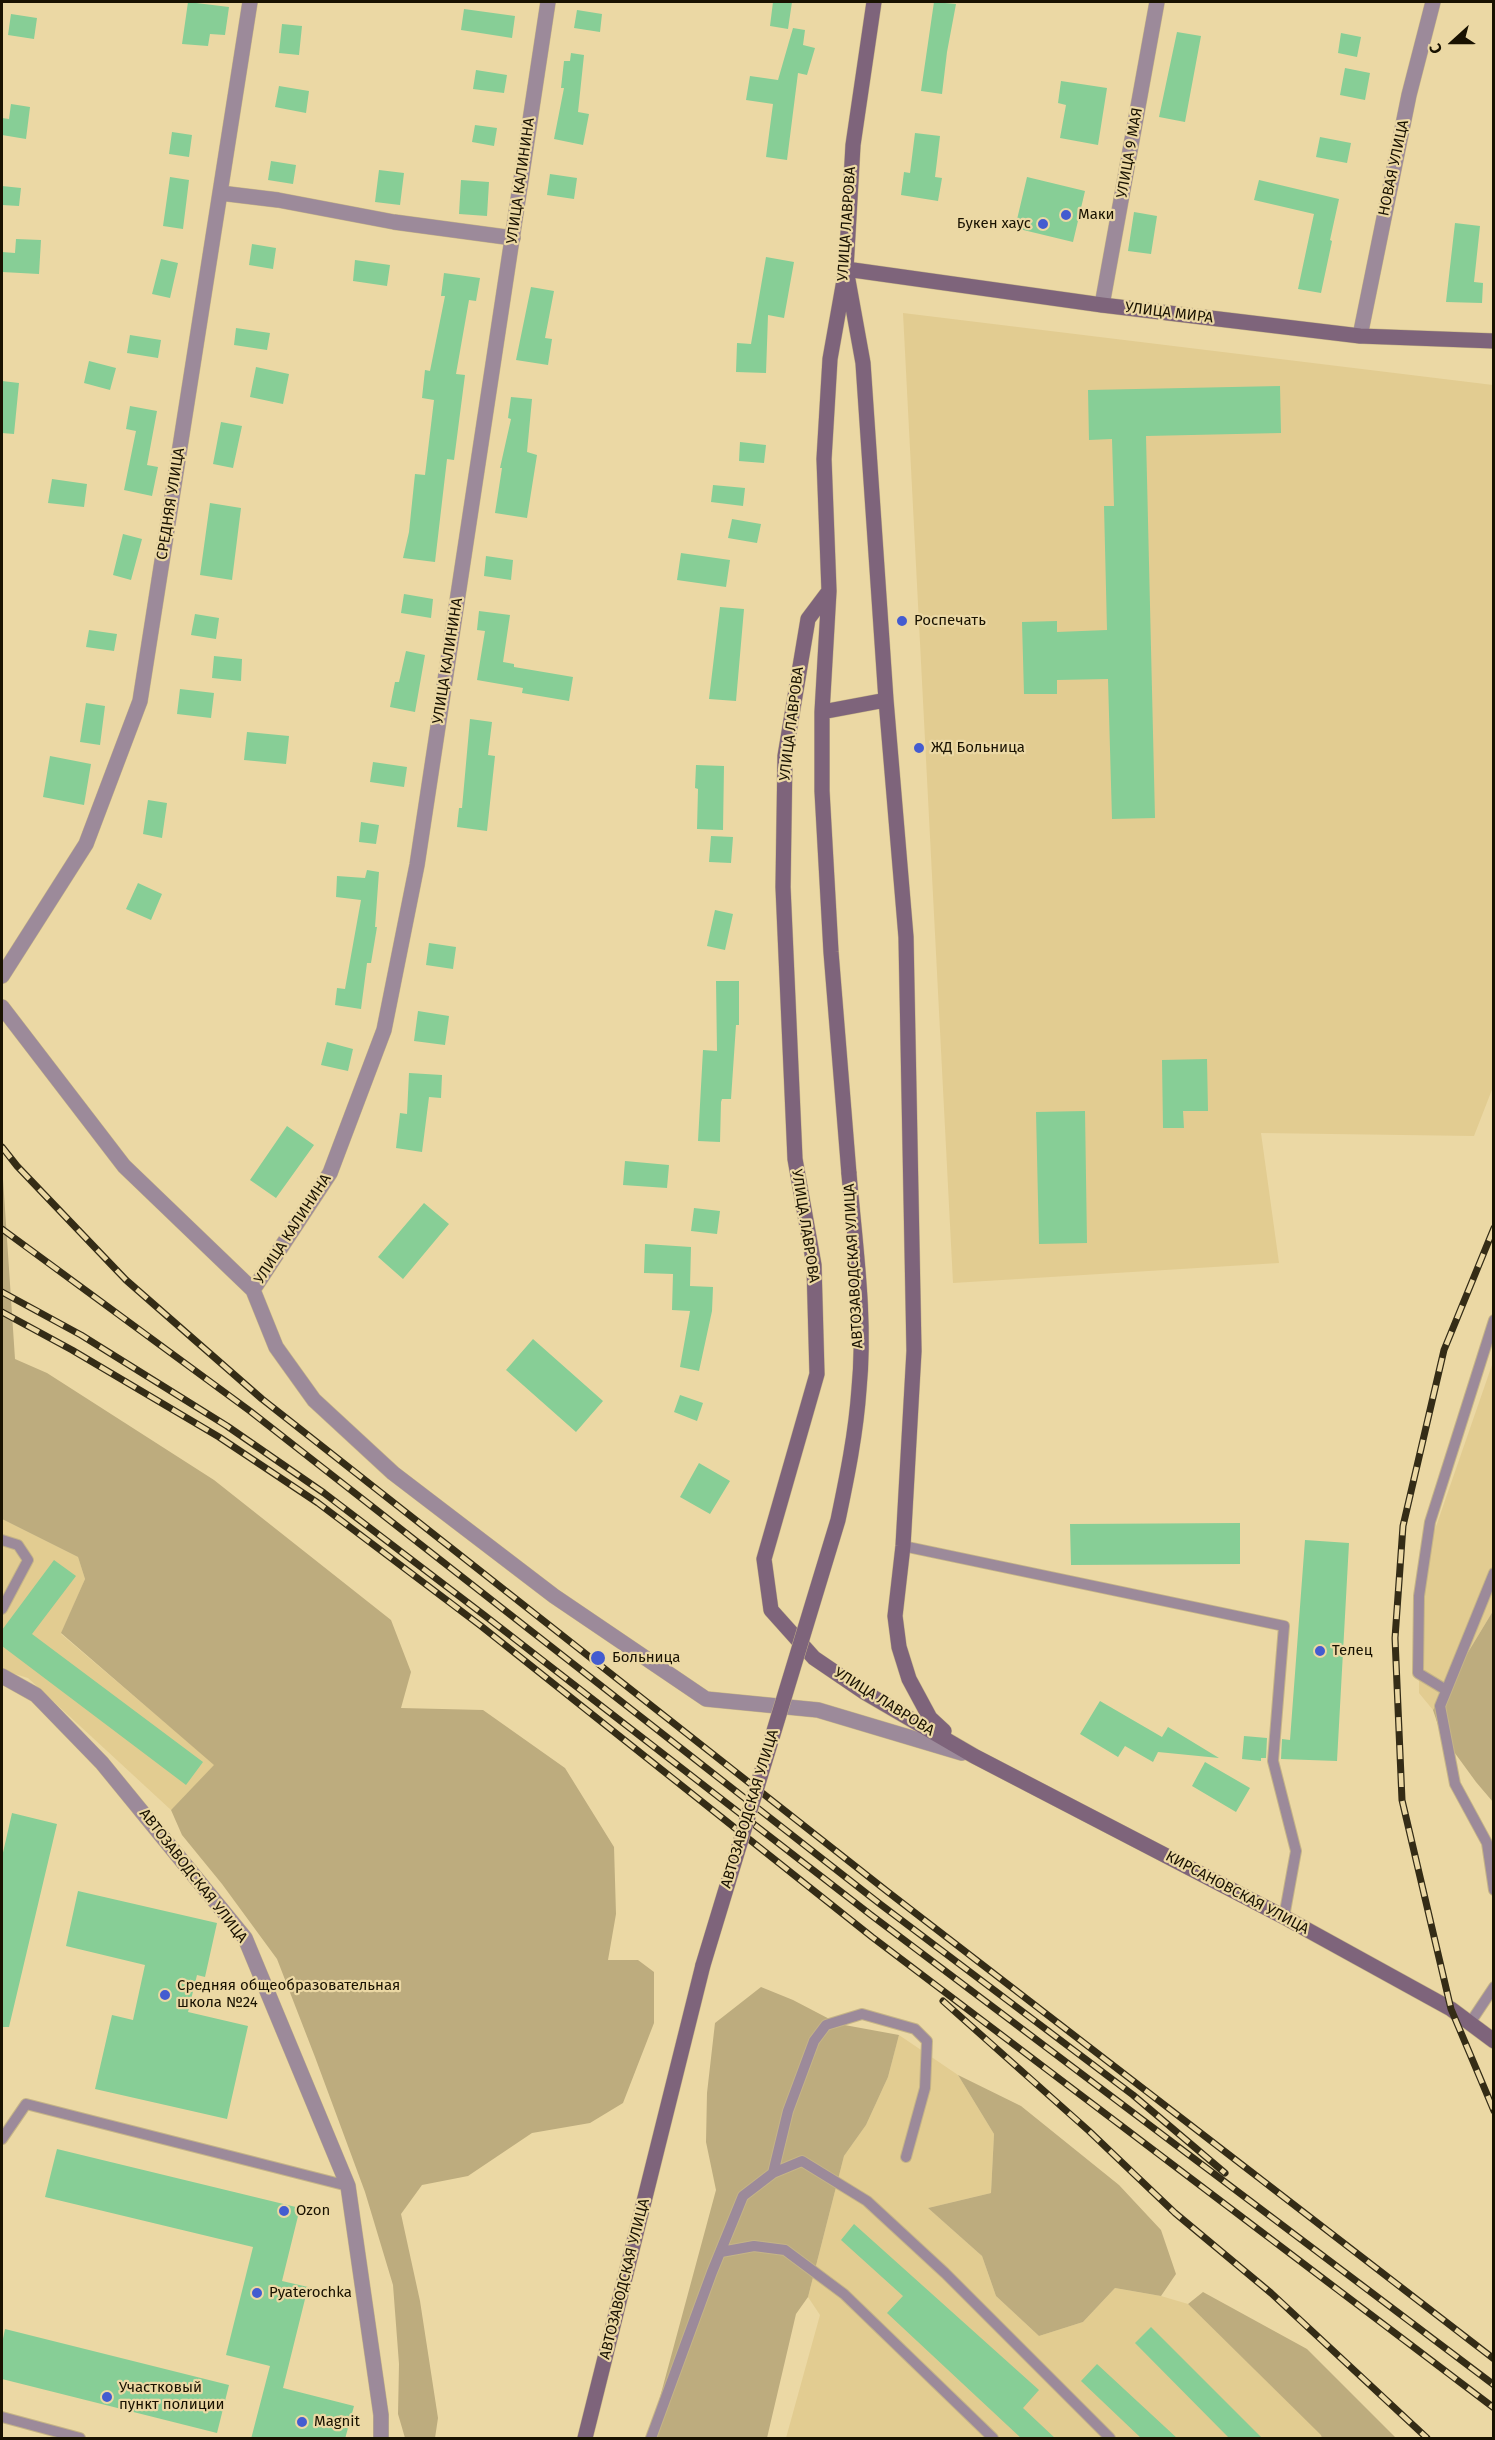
<!DOCTYPE html>
<meta charset="utf-8">
<style>
body{margin:0}
#map{position:relative;width:1495px;height:2440px;overflow:hidden;background:#ebd8a4;font-family:"Fira Sans",sans-serif}
canvas{display:block}
.frame{position:absolute;inset:0;border:3px solid #191201;pointer-events:none}
.north{position:absolute;left:1423px;top:12px;width:60px;height:60px;-webkit-text-stroke:4px #ebd8a4;paint-order:stroke;rotate:249deg;font-size:16px;font-weight:700;line-height:24px;text-align:center;color:#191201}
.north::after{content:'';display:block;margin:auto;width:21px;height:27px;background:#191201;clip-path:polygon(50% 0,100% 100%,50% 72%,0 100%)}
</style>
<div id="map">
<canvas width="1495" height="2440"></canvas>
<div class="frame"></div>
<div class="north">С</div>
</div>
<script>
const ctx = document.querySelector('canvas').getContext('2d');
ctx.lineJoin = 'round';
function fillPath(path, color) {
  ctx.fillStyle = color;
  ctx.fill(path, 'evenodd');
}
function strokePath(path, color, width, dash) {
  ctx.strokeStyle = color;
  ctx.lineWidth = width;
  ctx.lineCap = dash ? 'butt' : 'round';
  ctx.setLineDash(dash || []);
  ctx.stroke(path);
}
function write(font, color, halo, rows, align = 'center') {
  ctx.font = font + ' "Fira Sans",sans-serif';
  ctx.lineWidth = 4.5;
  ctx.setLineDash([]);
  ctx.textBaseline = 'middle';
  ctx.strokeStyle = halo;
  ctx.fillStyle = color;
  for (const [text, x, y, turn = 0] of rows) {
    ctx.save();
    ctx.translate(x, y);
    ctx.rotate((+turn || 0) * Math.PI / 180);
    ctx.textAlign = isNaN(turn) ? turn : align;
    if (halo) ctx.strokeText(text, 0, 0);
    ctx.fillText(text, 0, 0);
    ctx.restore();
  }
}
fillPath(new Path2D(`
 M903,313L1493,385V1087L1474,1136L1261,1133L1279,1263L953,1283Z
 M1493,1362V1611L1433,1710L1419,1693V1603L1432,1538Z
 M2,1519L78,1557L85,1579L61,1634L215,1765L171,1810L28,1678L2,1670Z
 M899,2035L958,2075L994,2134L991,2193L928,2208L982,2256L996,2296L1039,2336L1083,2322L1115,2288L1161,2296L1188,2304L1322,2435V2438H786L820,2315L808,2297L844,2156L866,2125L888,2077Z`), '#e2cc91');
fillPath(new Path2D(`
 M2,1164L15,1359L47,1373L214,1480L391,1620L411,1672L401,1708L483,1710L565,1768L614,1847L616,1914L608,1960H638L654,1972V2023L623,2103L590,2123L532,2133L468,2176L422,2185L401,2214L420,2301L438,2418L435,2438H405L398,2414L399,2364L393,2285L365,2192L315,2057L277,1959L222,1884L182,1835L171,1810L214,1765L61,1633L85,1579L78,1557L2,1519Z
 M1493,1611V1802L1476,1782L1441,1734L1433,1710Z
 M761,1987L793,2000L839,2024L899,2035L888,2077L866,2125L844,2156L808,2297L796,2314L767,2438H649L716,2190L706,2142L707,2093L715,2023Z
 M958,2075L1021,2106L1119,2185L1161,2230L1176,2274L1161,2296L1115,2288L1083,2322L1039,2336L996,2296L982,2256L928,2208L991,2193L994,2134Z
 M1203,2292L1307,2349L1396,2438H1322L1321,2435L1188,2304Z`), '#bdac7e');
fillPath(new Path2D(`
 M188,2L229,7L225,35L210,34L208,46L182,44Z
 M773,2H792L788,29L770,26Z
 M934,2L956,4L947,52L942,94L921,91Z
 M464,9L515,16L512,38L461,30Z
 M577,10L602,14L600,32L574,28Z
 M11,14L37,18L34,39L8,35Z
 M282,24L302,26L299,55L279,53Z
 M793,28L805,30L803,45L815,48L807,75L798,73L787,160L766,157L773,104L746,100L750,76L778,80Z
 M1177,32L1201,36L1185,122L1159,117Z
 M1341,33L1361,37L1357,57L1338,53Z
 M571,53L584,55L578,112L589,114L583,145L554,139L564,88H561L564,61H570Z
 M1345,68L1370,73L1365,100L1340,95Z
 M476,70L507,75L504,93L473,89Z
 M1061,81L1107,88L1098,145L1060,138L1066,105L1058,103Z
 M279,86L309,91L306,113L275,107Z
 M11,104L30,107L26,139L2,135V118L9,119Z
 M475,125L497,128L494,146L472,142Z
 M172,132L192,135L189,157L169,154Z
 M915,133L940,136L935,177L942,178L938,201L901,195L904,172L910,173Z
 M1320,137L1351,143L1347,163L1316,157Z
 M271,161L296,165L293,184L268,180Z
 M379,170L404,173L400,205L375,202Z
 M550,174L577,178L574,199L547,195Z
 M170,177L189,180L183,229L163,226Z
 M1027,177L1085,191L1073,242L1015,228Z
 M461,180L489,182L487,216L459,214Z
 M1259,180L1339,199L1330,240L1332,241L1321,293L1298,289L1314,214L1254,200Z
 M2,186L21,188L19,206L2,205Z
 M1134,212L1157,216L1151,254L1128,251Z
 M1455,223L1480,226L1474,282L1483,283L1482,303L1446,302Z
 M16,239L41,240L39,274L2,272V252L15,253Z
 M252,244L276,248L273,269L249,265Z
 M766,257L794,262L784,318L768,315L766,373L736,372L737,343L751,344Z
 M161,259L178,263L170,298L152,294Z
 M355,260L390,265L387,286L353,281Z
 M444,273L480,278L476,301L469,300L456,374L465,375L454,460L447,459L435,562L403,558L409,532L415,474L425,475L434,400L422,398L425,370L430,371L445,296H441Z
 M531,287L554,291L545,338L552,339L548,365L516,360Z
 M236,328L270,333L267,350L234,345Z
 M130,335L161,340L158,358L127,353Z
 M89,361L116,368L110,390L84,383Z
 M256,367L289,374L283,404L250,397Z
 M2,381L19,383L14,434L2,433Z
 M1280,386L1281,433L1146,436L1155,818L1112,819L1108,679L1057,680V694H1024L1022,622L1057,621V632L1107,630L1104,506H1114L1112,439L1089,440L1088,390Z
 M511,397L532,399L527,452L537,455L527,518L495,513L502,468H500L511,419L508,418Z
 M130,406L157,411L147,465L158,467L152,496L124,490L136,431L126,429Z
 M221,422L242,426L233,468L213,464Z
 M740,442L766,445L764,463L739,461Z
 M52,479L87,484L84,507L48,503Z
 M713,485L745,488L743,506L711,502Z
 M210,503L241,508L232,580L200,575Z
 M732,519L761,524L757,543L728,538Z
 M123,534L142,539L131,580L113,575Z
 M681,553L730,560L726,587L677,580Z
 M486,556L513,560L511,580L484,576Z
 M404,594L433,599L431,618L401,613Z
 M720,607L744,609L736,701L709,699Z
 M479,611L510,615L503,662L514,664V667L573,677L569,701L522,693L523,688L477,680L485,631L477,630Z
 M195,614L219,618L216,639L191,635Z
 M89,630L117,634L114,651L86,647Z
 M406,651L425,655L415,712L390,707L395,682H399Z
 M214,656L242,659L241,681L212,678Z
 M180,689L214,693L211,718L177,714Z
 M86,703L105,706L100,745L80,742Z
 M470,719L492,722L488,755L495,756L487,831L457,827L459,808H462Z
 M247,732L289,736L286,764L244,760Z
 M50,756L91,764L84,805L43,797Z
 M373,762L407,767L404,787L370,782Z
 M696,765L724,766L723,830L697,829L698,789L695,788Z
 M148,800L167,803L162,838L143,834Z
 M361,822L379,825L376,844L359,842Z
 M711,836L733,837L731,863L709,862Z
 M367,870L379,872L375,927H377L371,963H367L361,1009L335,1005L337,988L345,989L361,900L336,897L337,876L365,878Z
 M138,883L162,894L151,920L126,909Z
 M715,910L733,914L725,950L707,946Z
 M429,943L456,947L453,969L426,965Z
 M716,981H739V1025H736L731,1099H722L721,1102L720,1142L698,1141L703,1050L717,1051Z
 M418,1011L449,1016L445,1045L414,1041Z
 M327,1042L353,1049L348,1071L321,1065Z
 M1207,1059L1208,1111H1183L1184,1128H1163L1162,1060Z
 M409,1073L442,1075L441,1098L429,1097L422,1152L396,1148L400,1113L407,1114Z
 M1085,1111L1087,1243L1039,1244L1036,1112Z
 M287,1126L314,1145L276,1198L250,1180Z
 M625,1161L669,1165L667,1188L623,1185Z
 M424,1203L449,1224L403,1279L378,1257Z
 M694,1208L720,1211L717,1234L691,1231Z
 M645,1244L691,1247L690,1286L713,1287L712,1311L699,1371L680,1367L690,1311L672,1310L673,1274L644,1273Z
 M533,1339L603,1401L576,1432L506,1370Z
 M680,1395L703,1403L697,1421L674,1412Z
 M699,1463L730,1481L710,1514L680,1497Z
 M1240,1523V1564L1071,1565L1070,1524Z
 M1305,1540L1349,1543L1337,1761L1281,1759L1282,1739L1290,1740Z
 M54,1560L76,1576L32,1634L203,1762L186,1785L2,1646V1630Z
 M1100,1701L1162,1737L1168,1727L1219,1758L1158,1752L1153,1762L1125,1746L1118,1757L1080,1734Z
 M1244,1736L1267,1738L1266,1758H1261V1761L1242,1759Z
 M1205,1762L1250,1788L1236,1812L1192,1786Z
 M12,1813L57,1824L9,2027H2V1857Z
 M78,1891L217,1923L205,1977L197,1975L188,2012L248,2026L227,2119L95,2089L112,2015L133,2020L145,1965L66,1946Z
 M57,2149L300,2208L282,2281L308,2287L283,2388L354,2406L345,2439H251L270,2366L226,2355L253,2247L45,2197Z
 M854,2224L1039,2390L1023,2408L1056,2439H1022L887,2313L903,2296L841,2240Z
 M1151,2327L1263,2439H1230L1135,2343Z
 M5,2329L229,2385L217,2433L2,2379V2344Z
 M1097,2364L1178,2439H1142L1081,2381Z`), '#87ce96');
const lane = new Path2D(`
 M2,1540L18,1545L28,1560L2,1609
 M903,1546L1284,1626L1273,1761L1296,1851L1284,1917
 M1494,1573L1440,1706L1455,1784L1487,1843L1494,1890
 M1446,1690L1418,1673L1419,1596L1430,1522L1494,1320
 M1470,2023L1494,1987
 M2,2139L26,2104L348,2186
 M773,2173L788,2111L814,2041L826,2025L862,2014L915,2029L927,2041L925,2088L906,2157
 M721,2252L754,2246L785,2250L844,2294L993,2438
 M2,2417L80,2438
 M651,2438L712,2272L743,2196L773,2173L802,2161L867,2201L945,2273L1110,2438`);
const street = new Path2D(`
 M220,193L278,200L394,222L513,238
 M1102,305L1157,2
 M1360,336L1409,95L1433,2
 M2,976L86,844L140,701L250,2
 M2,1007L124,1166L253,1290L276,1347L314,1400L393,1473L554,1596L706,1699L818,1710L962,1753
 M253,1290L330,1173L384,1030L417,865L548,2
 M2,1676L36,1695L102,1763L245,1938L348,2186L381,2415V2438`);
const secondary = new Path2D(`
 M846,269L863,363L886,700L906,937L914,1351L903,1546L895,1616L899,1647L909,1679L930,1718L944,1731
 M846,269L1102,305L1360,336L1494,341
 M829,591L808,619L785,756L783,887L795,1159L814,1265L817,1374L764,1559L771,1610L814,1658L864,1692L974,1756L1284,1917L1451,2009L1494,2041
 M822,712L886,700
 M849,1174L831,952L822,791V712L829,591L824,459L830,359L846,269L853,145L874,2
 M585,2438L703,1965`);
strokePath(lane, '#c5b487', 12);
strokePath(street, '#c5b487', 16);
strokePath(secondary, '#c5b487', 16);
strokePath(lane, '#9c8a9a', 10);
strokePath(street, '#9c8a9a', 15);
strokePath(secondary, '#7e647b', 15);
const rail = new Path2D(`
 M2,1147L17,1166L126,1280L262,1399L888,1892L1494,2359
 M1494,1228L1444,1350L1403,1526L1395,1638L1402,1800L1451,2009L1494,2111
 M2,1229L250,1411L880,1904L1133,2095L1225,2173
 M2,1292L81,1335L227,1426L324,1493L484,1615L871,1915L1494,2385
 M2,1312L72,1350L219,1437L318,1503L481,1626L872,1937L1494,2408
 M943,2001L1089,2131L1175,2213L1271,2293L1427,2438`);
strokePath(rail, '#342c16', 7);
strokePath(rail, '#ebd8a4', 4.5, [14]);
const secondaryBridge = new Path2D(`
 M703,1965L838,1520C847,1477 856,1433 859,1389C866,1318 855,1245 849,1174`);
strokePath(secondaryBridge, '#c5b487', 16, []);
strokePath(secondaryBridge, '#7e647b', 15);
for (const [x, y, r, color] of [
 [1066,215,6,"#445cd0"],
 [1043,224,6,"#445cd0"],
 [902,621,6,"#445cd0"],
 [919,748,6,"#445cd0"],
 [1320,1651,6,"#445cd0"],
 [598,1658,8,"#445cd0"],
 [165,1995,6,"#445cd0"],
 [284,2211,6,"#445cd0"],
 [257,2293,6,"#445cd0"],
 [107,2397,6,"#445cd0"],
 [302,2422,6,"#445cd0"]
]) {
  const dot = new Path2D();
  dot.arc(x, y, r, 0, 2 * Math.PI);
  ctx.fillStyle = color;
  ctx.fill(dot);
  strokePath(dot, '#ebd8a4', 2);
}
write('15px', '#191201', '#ebd8a4', [
 ["УЛИЦА 9 МАЯ",1130,153,-80],
 ["НОВАЯ УЛИЦА",1394,168,-78],
 ["УЛИЦА КАЛИНИНА",521,181,-82],
 ["УЛИЦА ЛАВРОВА",847,224,-86],
 ["УЛИЦА МИРА",1169,313,7],
 ["СРЕДНЯЯ УЛИЦА",171,504,-81],
 ["УЛИЦА КАЛИНИНА",448,661,-81],
 ["УЛИЦА ЛАВРОВА",792,724,-83],
 ["УЛИЦА ЛАВРОВА",805,1226,81],
 ["УЛИЦА КАЛИНИНА",293,1229,-57],
 ["АВТОЗАВОДСКАЯ УЛИЦА",854,1266,-93],
 ["УЛИЦА ЛАВРОВА",884,1702,32],
 ["АВТОЗАВОДСКАЯ УЛИЦА",750,1809,-73],
 ["АВТОЗАВОДСКАЯ УЛИЦА",193,1876,52],
 ["КИРСАНОВСКАЯ УЛИЦА",1237,1893,28],
 ["АВТОЗАВОДСКАЯ УЛИЦА",625,2279,-76]
]);
write('15px', '#191201', '#ebd8a4', [
 ["Маки",1078,215],
 ["Букен хаус",1031,224,"right"],
 ["Роспечать",914,621],
 ["ЖД Больница",931,748],
 ["Телец",1332,1651],
 ["Больница",612,1658],
 ["Средняя общеобразовательная",177,1986],
 ["школа №24",177,2003],
 ["Ozon",296,2211],
 ["Pyaterochka",269,2293],
 ["Участковый",119,2388],
 ["пункт полиции",119,2405],
 ["Magnit",314,2422]
], 'left');
</script>
